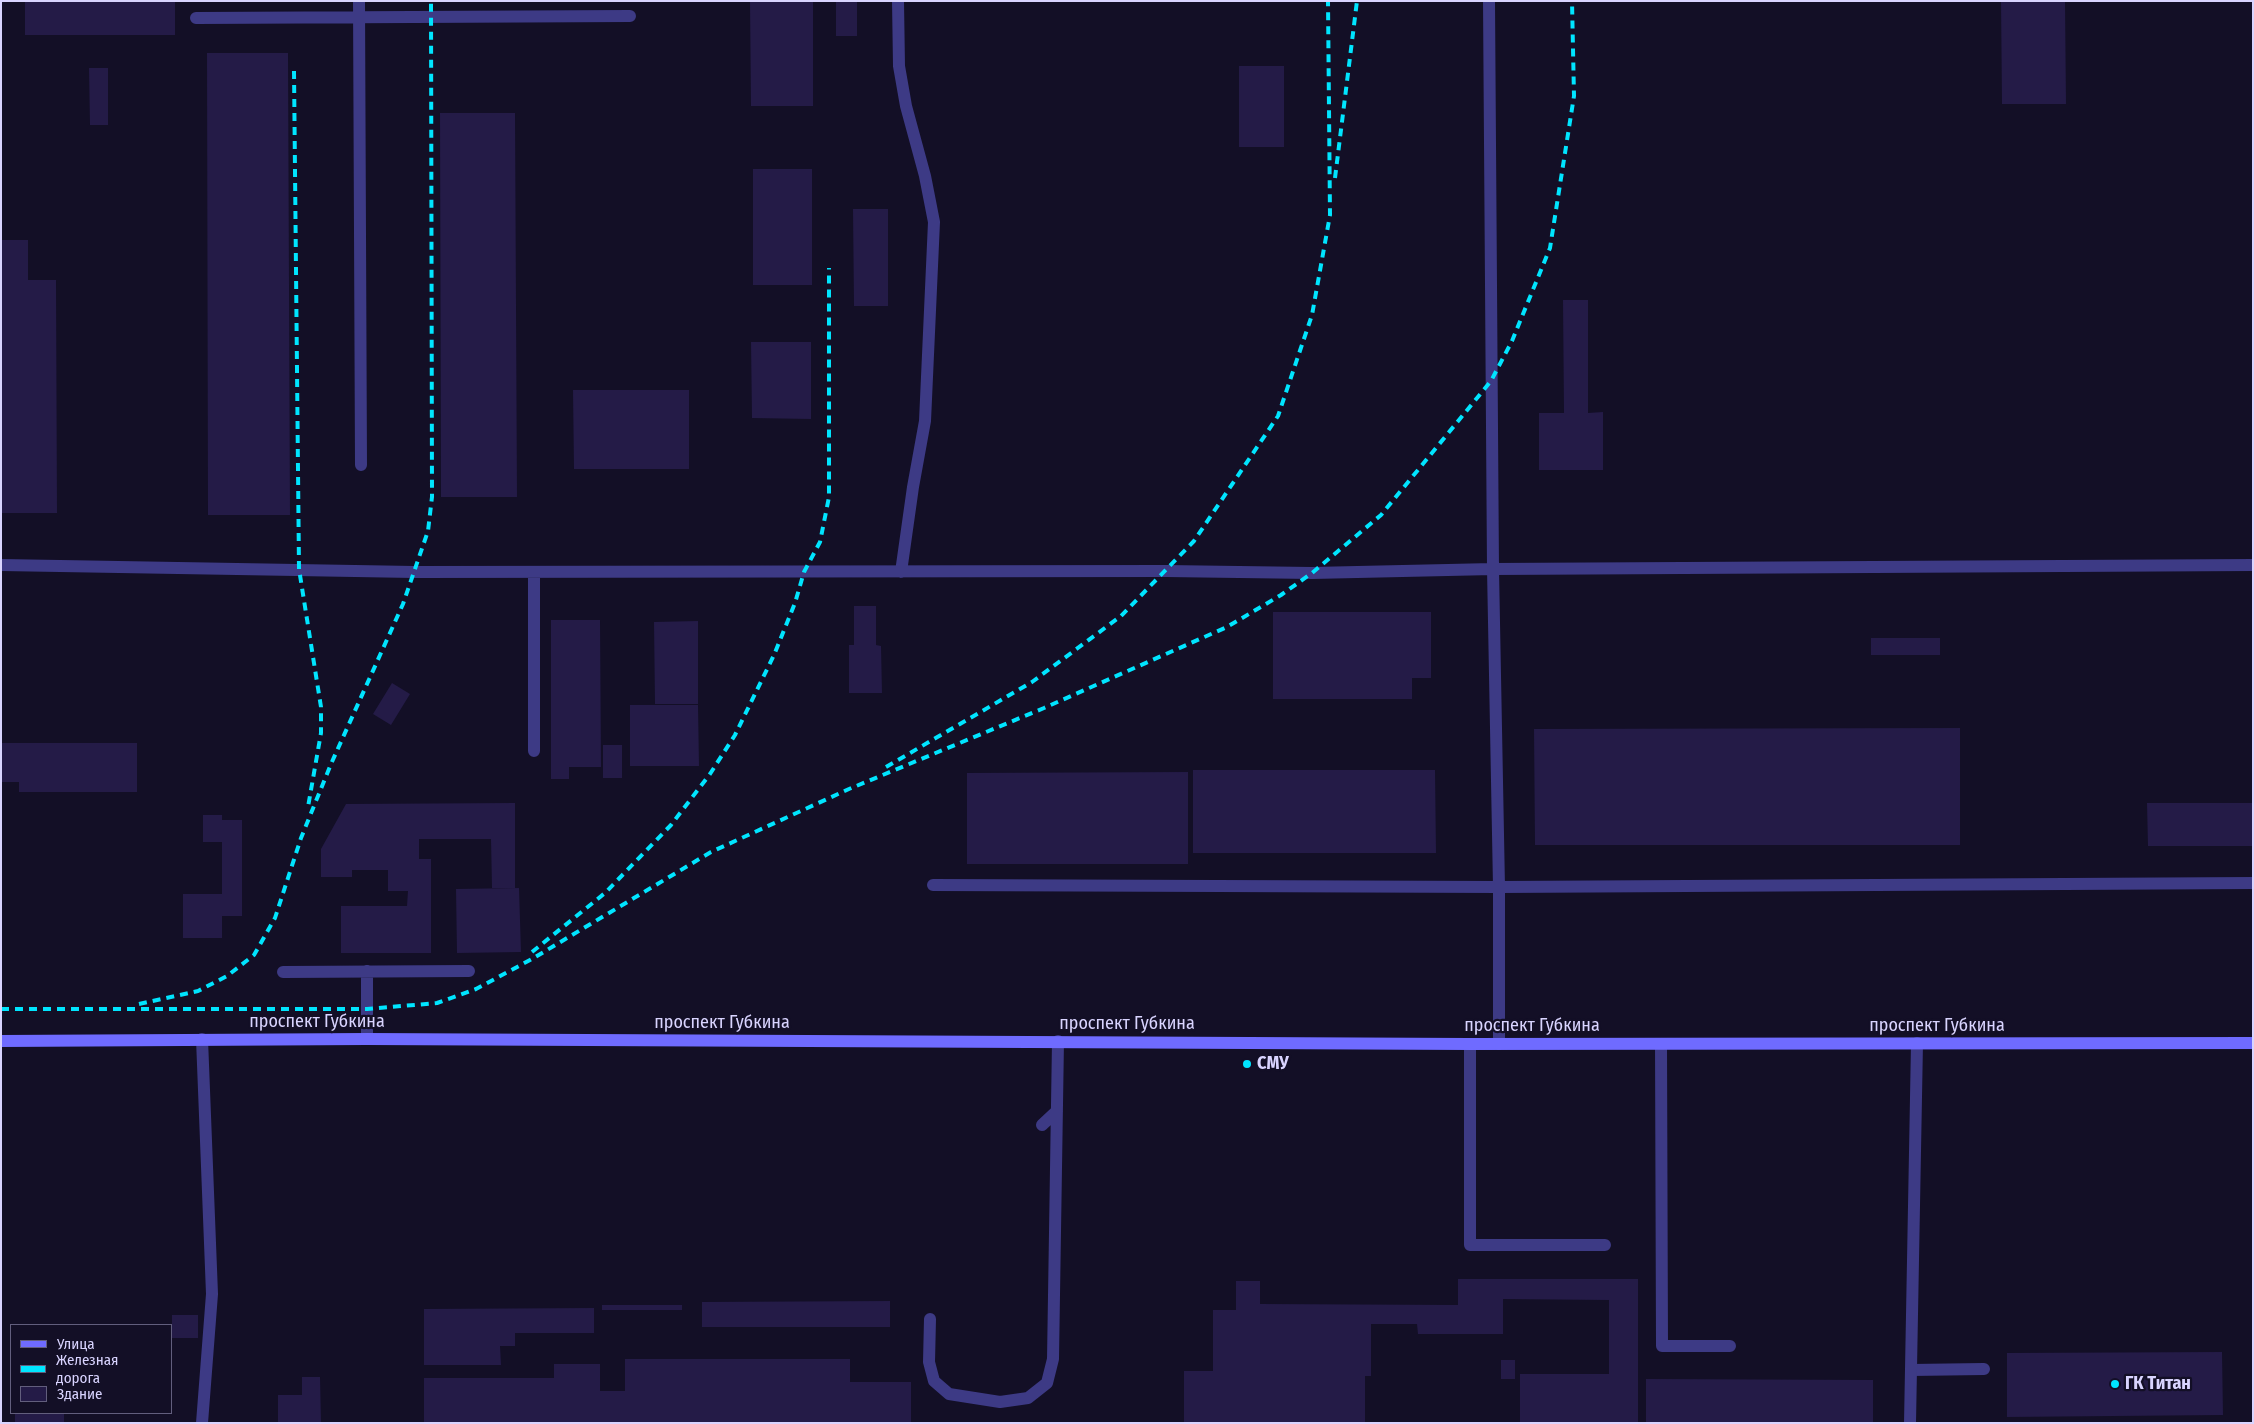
<!DOCTYPE html>
<meta charset="utf-8">
<style>
body{margin:0}
#map{position:relative;width:2254px;height:1424px;overflow:hidden;background:#130f26;font-family:"Fira Sans Condensed",sans-serif}
canvas{display:block}
.frame{position:absolute;inset:0;border:2px solid #d9d4ff;pointer-events:none}
.legend{position:absolute;left:10px;top:1324px;width:162px;height:90px;box-sizing:border-box;background:#130f26;border:1px solid #625e7d;margin:0;padding:6px 9px;list-style:none;font-size:15px;color:#d9d4ff}
.legend li{display:flex;align-items:center;gap:10px;height:25px}
.legend b{width:25px;border:1px solid #625e7d}
</style>
<div id="map">
<canvas width="2254" height="1424"></canvas>
<div class="frame"></div>
<ul class="legend">
<li><b style="height:6px;background:#6f6bff"></b>Улица</li>
<li><b style="height:6px;background:#00e5ff"></b>Железная дорога</li>
<li><b style="height:14px;background:#241b47"></b>Здание</li>
</ul>
</div>
<script>
const ctx = document.querySelector('canvas').getContext('2d');
ctx.lineJoin = 'round';
function fillPath(path, color) {
  ctx.fillStyle = color;
  ctx.fill(path, 'evenodd');
}
function strokePath(path, color, width, dash) {
  ctx.strokeStyle = color;
  ctx.lineWidth = width;
  ctx.lineCap = dash ? 'butt' : 'round';
  ctx.setLineDash(dash || []);
  ctx.stroke(path);
}
function write(font, color, halo, rows, align = 'center') {
  ctx.font = font + ' "Fira Sans Condensed",sans-serif';
  ctx.lineWidth = 4.5;
  ctx.setLineDash([]);
  ctx.textBaseline = 'middle';
  ctx.strokeStyle = halo;
  ctx.fillStyle = color;
  for (const [text, x, y, turn = 0] of rows) {
    ctx.save();
    ctx.translate(x, y);
    ctx.rotate((+turn || 0) * Math.PI / 180);
    ctx.textAlign = isNaN(turn) ? turn : align;
    if (halo) ctx.strokeText(text, 0, 0);
    ctx.fillText(text, 0, 0);
    ctx.restore();
  }
}
fillPath(new Path2D(`
 M25,1H175V35H25Z
 M750,1H813V106H751Z
 M836,1H857V36H836Z
 M2001,1H2065L2066,104H2002Z
 M207,53H288L290,515H208Z
 M1239,66H1284V147H1239Z
 M89,68H108V125H90Z
 M440,113H515L517,497H441Z
 M753,169H812V285H753Z
 M853,209H888V306H854Z
 M1,240H28V280H56L57,513H1Z
 M1563,300H1588V413L1603,412V470H1539V413H1564Z
 M751,342H811V419L752,418Z
 M573,390H689V469H574Z
 M854,606H876V645L881,646L882,693H849V645H854Z
 M1273,612H1431V678H1412V699H1273Z
 M551,620H600L601,767H569V779H551Z
 M698,621V704H655L654,622Z
 M1871,638H1940V655H1871Z
 M392,683L410,694L391,725L373,714Z
 M630,705H698L699,766H630Z
 M1960,728V845H1535L1534,729Z
 M1,743H137V792H19V782H1Z
 M603,745H622V778H603Z
 M1193,770H1435L1436,853H1193Z
 M1188,772V864H967V773Z
 M515,803V888H492L491,839H419V859H431V953H341V906H407L408,891H388V870H352V877H321V849L346,804Z
 M2147,803H2253V846H2148Z
 M203,815H222V820H242V916H222V938H183V894H222V842H203Z
 M519,888L521,952L457,953L456,889Z
 M1458,1279H1638V1423H1520V1374H1609V1300L1503,1299V1334H1418L1417,1324H1371V1376H1365V1423H1184V1371H1213V1310H1236V1281H1260V1304L1458,1305Z
 M890,1301V1327H702V1302Z
 M602,1305H682V1310H602Z
 M594,1308V1333H515V1346H500L501,1365H424V1309Z
 M172,1315H198V1338H172Z
 M2222,1352L2223,1415L2007,1417V1353Z
 M625,1359H850V1382H911V1423H424V1378H554V1364H600V1391H625Z
 M1501,1360H1515V1379H1501Z
 M302,1377H320L321,1423H278V1395H302Z
 M1646,1379L1873,1380V1423H1646Z
 M15,1413H64V1423H15Z`), '#241b47');
strokePath(new Path2D(`
 M359,1L361,465
 M898,1L899,66L906,106L925,176L934,222L925,421L913,487L901,572
 M1489,1L1493,569L1499,887V1044
 M196,18L630,16
 M1,565L414,572L1166,571L1312,573L1493,569L2253,565
 M534,572V751
 M933,885L1499,887L2253,883
 M283,972L469,971
 M202,1039L212,1294L202,1423
 M367,1039V971
 M1470,1044V1245H1605
 M1661,1044L1662,1346H1730
 M1042,1125L1057,1111
 M930,1319L929,1362L934,1381L949,1394L1000,1402L1028,1398L1047,1383L1053,1359L1058,1041
 M1911,1370L1984,1369`), '#3d3a85', 12);
strokePath(new Path2D(`
 M1910,1423L1917,1043`), '#3d3a85', 12);
strokePath(new Path2D(`
 M1,1041L367,1039L1470,1044L2253,1043`), '#6f6bff', 12);
strokePath(new Path2D(`
 M294,71L299,569L321,707V733L308,807
 M1335,178L1357,1
 M886,767L1032,682L1121,616L1194,541L1278,416L1312,315L1330,215L1328,1
 M532,952L605,893L671,825L710,774L735,735L774,655L795,603L804,572L820,542L829,497V268
 M139,1004L198,991L227,976L254,955L275,918L301,838L331,764L403,604L428,531L432,497L431,1
 M1,1009H367L437,1003L476,989L532,959L711,852L849,789L1044,708L1227,627L1281,595L1312,573L1381,515L1491,381L1512,341L1550,248L1574,96L1572,1`), '#00e5ff', 4, [8, 6]);
for (const [x, y, r, color] of [
 [1247,1064,5,"#00e5ff"],
 [2115,1384,5,"#00e5ff"]
]) {
  const dot = new Path2D();
  dot.arc(x, y, r, 0, 2 * Math.PI);
  ctx.fillStyle = color;
  ctx.fill(dot);
  strokePath(dot, '#130f26', 2);
}
write('18px', '#d9d4ff', '#130f26', [
 ["проспект Губкина",317,1022],
 ["проспект Губкина",722,1023],
 ["проспект Губкина",1127,1024],
 ["проспект Губкина",1532,1026],
 ["проспект Губкина",1937,1026]
]);
write('bold 18px', '#d9d4ff', '#130f26', [
 ["СМУ",1257,1064],
 ["ГК Титан",2125,1384]
], 'left');
</script>
